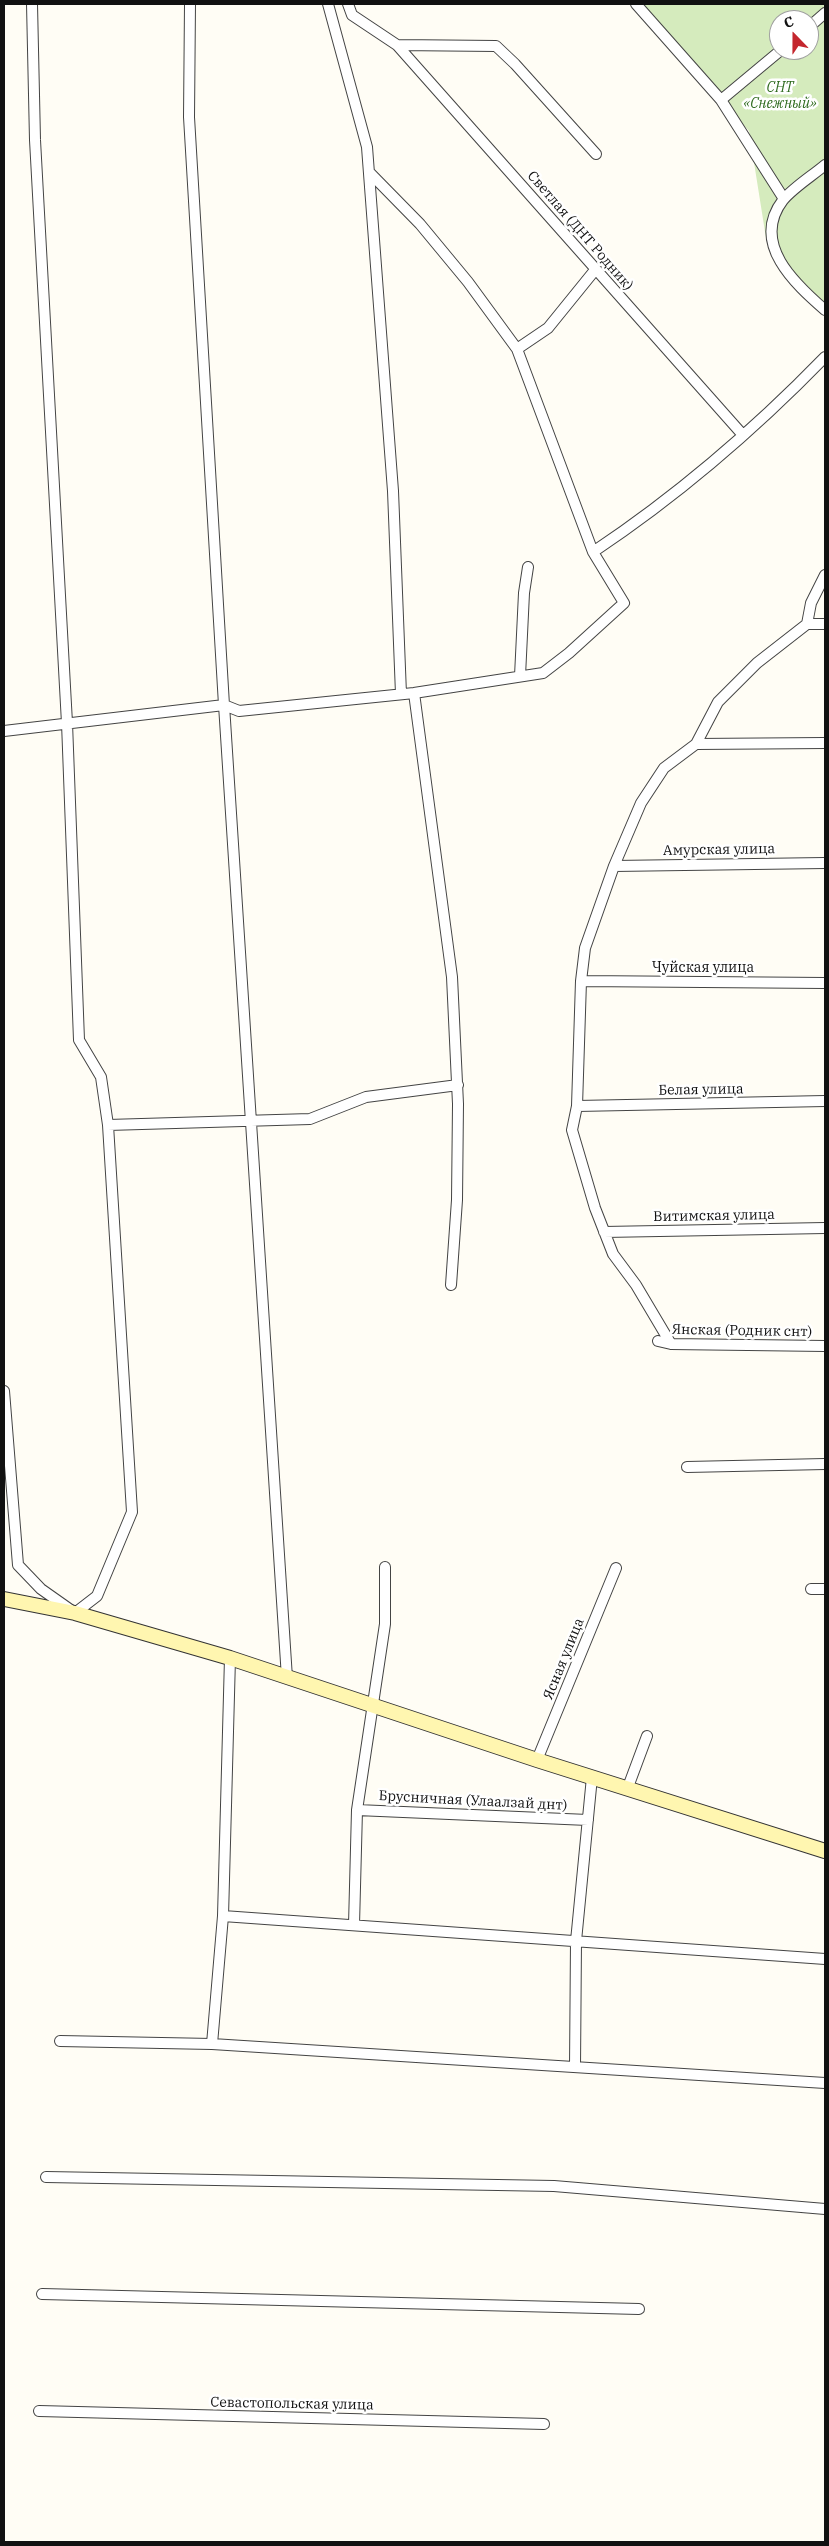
<!DOCTYPE html>
<meta charset="utf-8">
<style>
body{margin:0}
#map{position:relative;width:829px;height:2546px;overflow:hidden;background:#fffdf5;font-family:"IBM Plex Serif",serif}
canvas{display:block}
.frame{position:absolute;inset:0;border:5px solid #111;pointer-events:none}
.north{position:absolute;left:769px;top:10px;width:50px;height:50px;box-sizing:border-box;background:#fff;border:1px solid #a0a0a0;border-radius:50%;rotate:338deg;font-size:14px;font-weight:700;line-height:20px;text-align:center;color:#111}
.north::after{content:'';display:block;margin:auto;width:18px;height:22px;background:#c4262e;clip-path:polygon(50% 0,100% 100%,50% 72%,0 100%)}
</style>
<div id="map">
<canvas width="829" height="2546"></canvas>
<div class="frame"></div>
<div class="north">С</div>
</div>
<script>
const ctx = document.querySelector('canvas').getContext('2d');
ctx.lineJoin = 'round';
function fillPath(path, color) {
  ctx.fillStyle = color;
  ctx.fill(path, 'evenodd');
}
function strokePath(path, color, width, dash) {
  ctx.strokeStyle = color;
  ctx.lineWidth = width;
  ctx.lineCap = dash ? 'butt' : 'round';
  ctx.setLineDash(dash || []);
  ctx.stroke(path);
}
function write(font, color, halo, rows, align = 'center') {
  ctx.font = font + ' "IBM Plex Serif",serif';
  ctx.lineWidth = 5;
  ctx.setLineDash([]);
  ctx.textBaseline = 'middle';
  ctx.strokeStyle = halo;
  ctx.fillStyle = color;
  for (const [text, x, y, turn = 0] of rows) {
    ctx.save();
    ctx.translate(x, y);
    ctx.rotate((+turn || 0) * Math.PI / 180);
    ctx.textAlign = isNaN(turn) ? turn : align;
    if (halo) ctx.strokeText(text, 0, 0);
    ctx.fillText(text, 0, 0);
    ctx.restore();
  }
}
fillPath(new Path2D(`
 M642,4H825V310L766,238L749,131L721,100ZM779,20H809V50H779Z`), '#d5ebbd');
const street = new Path2D(`
 M190,4L189,117L224,705L287,1678
 M328,4L367,147L393,491L401,694
 M348,4L352,15L397,45L742,434
 M636,4L721,100L784,199
 M809,27L825,13
 M397,45L496,46L515,64L596,154
 M721,100L781,50
 M825,165C812,176 794,187 783,200C750,243 795,284 825,310
 M517,349L548,328L595,270
 M593,552C677,496 755,429 825,357
 M807,624H825
 M520,676L524,593L528,567
 M414,693L452,977L458,1104L457,1200L451,1285
 M4,731L224,705L239,711L414,693L543,673L569,653L624,603L593,552L517,349L468,282L420,224L369,172
 M696,744L825,743
 M614,866L825,863
 M581,981L825,983
 M577,1106L825,1101
 M108,1125L310,1119L366,1097L458,1085
 M604,1232L825,1228
 M658,1341L671,1344L825,1346
 M671,1344L636,1285L613,1254L595,1208L572,1130L577,1106L581,981L585,948L614,866L641,803L664,768L696,744L718,702L757,663L807,624L811,603L825,575
 M4,1391L18,1565L41,1589L75,1613L97,1596L132,1512L108,1125L101,1077L79,1040L67,723L35,140L32,4
 M687,1467L825,1464
 M811,1589H825
 M537,1760L616,1568
 M628,1787L647,1736
 M357,1810L588,1820
 M223,1916L825,1959
 M354,1925L357,1810L385,1624V1567
 M60,2041L212,2044L825,2083
 M212,2044L223,1916L230,1658
 M575,2067L576,1941L592,1777
 M46,2177L554,2186L825,2209
 M42,2294L639,2309
 M39,2411L544,2424`);
const secondary = new Path2D(`
 M4,1599L75,1613L230,1658L537,1760L825,1851`);
strokePath(street, '#444', 12);
strokePath(secondary, '#333', 16);
strokePath(street, '#fff', 10);
strokePath(secondary, '#fff6b0', 14);
write('italic 14px', '#2f6b1f', '#fff', [
 ["СНТ",780,88],
 ["«Снежный»",780,104]
]);
write('14px', '#111', '#fff', [
 ["Светлая (ДНТ Родник)",580,231,49],
 ["Амурская улица",719,850,-1],
 ["Чуйская улица",703,968],
 ["Белая улица",701,1090,-1],
 ["Витимская улица",714,1216,-1],
 ["Янская (Родник снт)",742,1331,1],
 ["Ясная улица",564,1659,-68],
 ["Брусничная (Улаалзай днт)",473,1801,3],
 ["Севастопольская улица",292,2404,1]
]);
</script>
